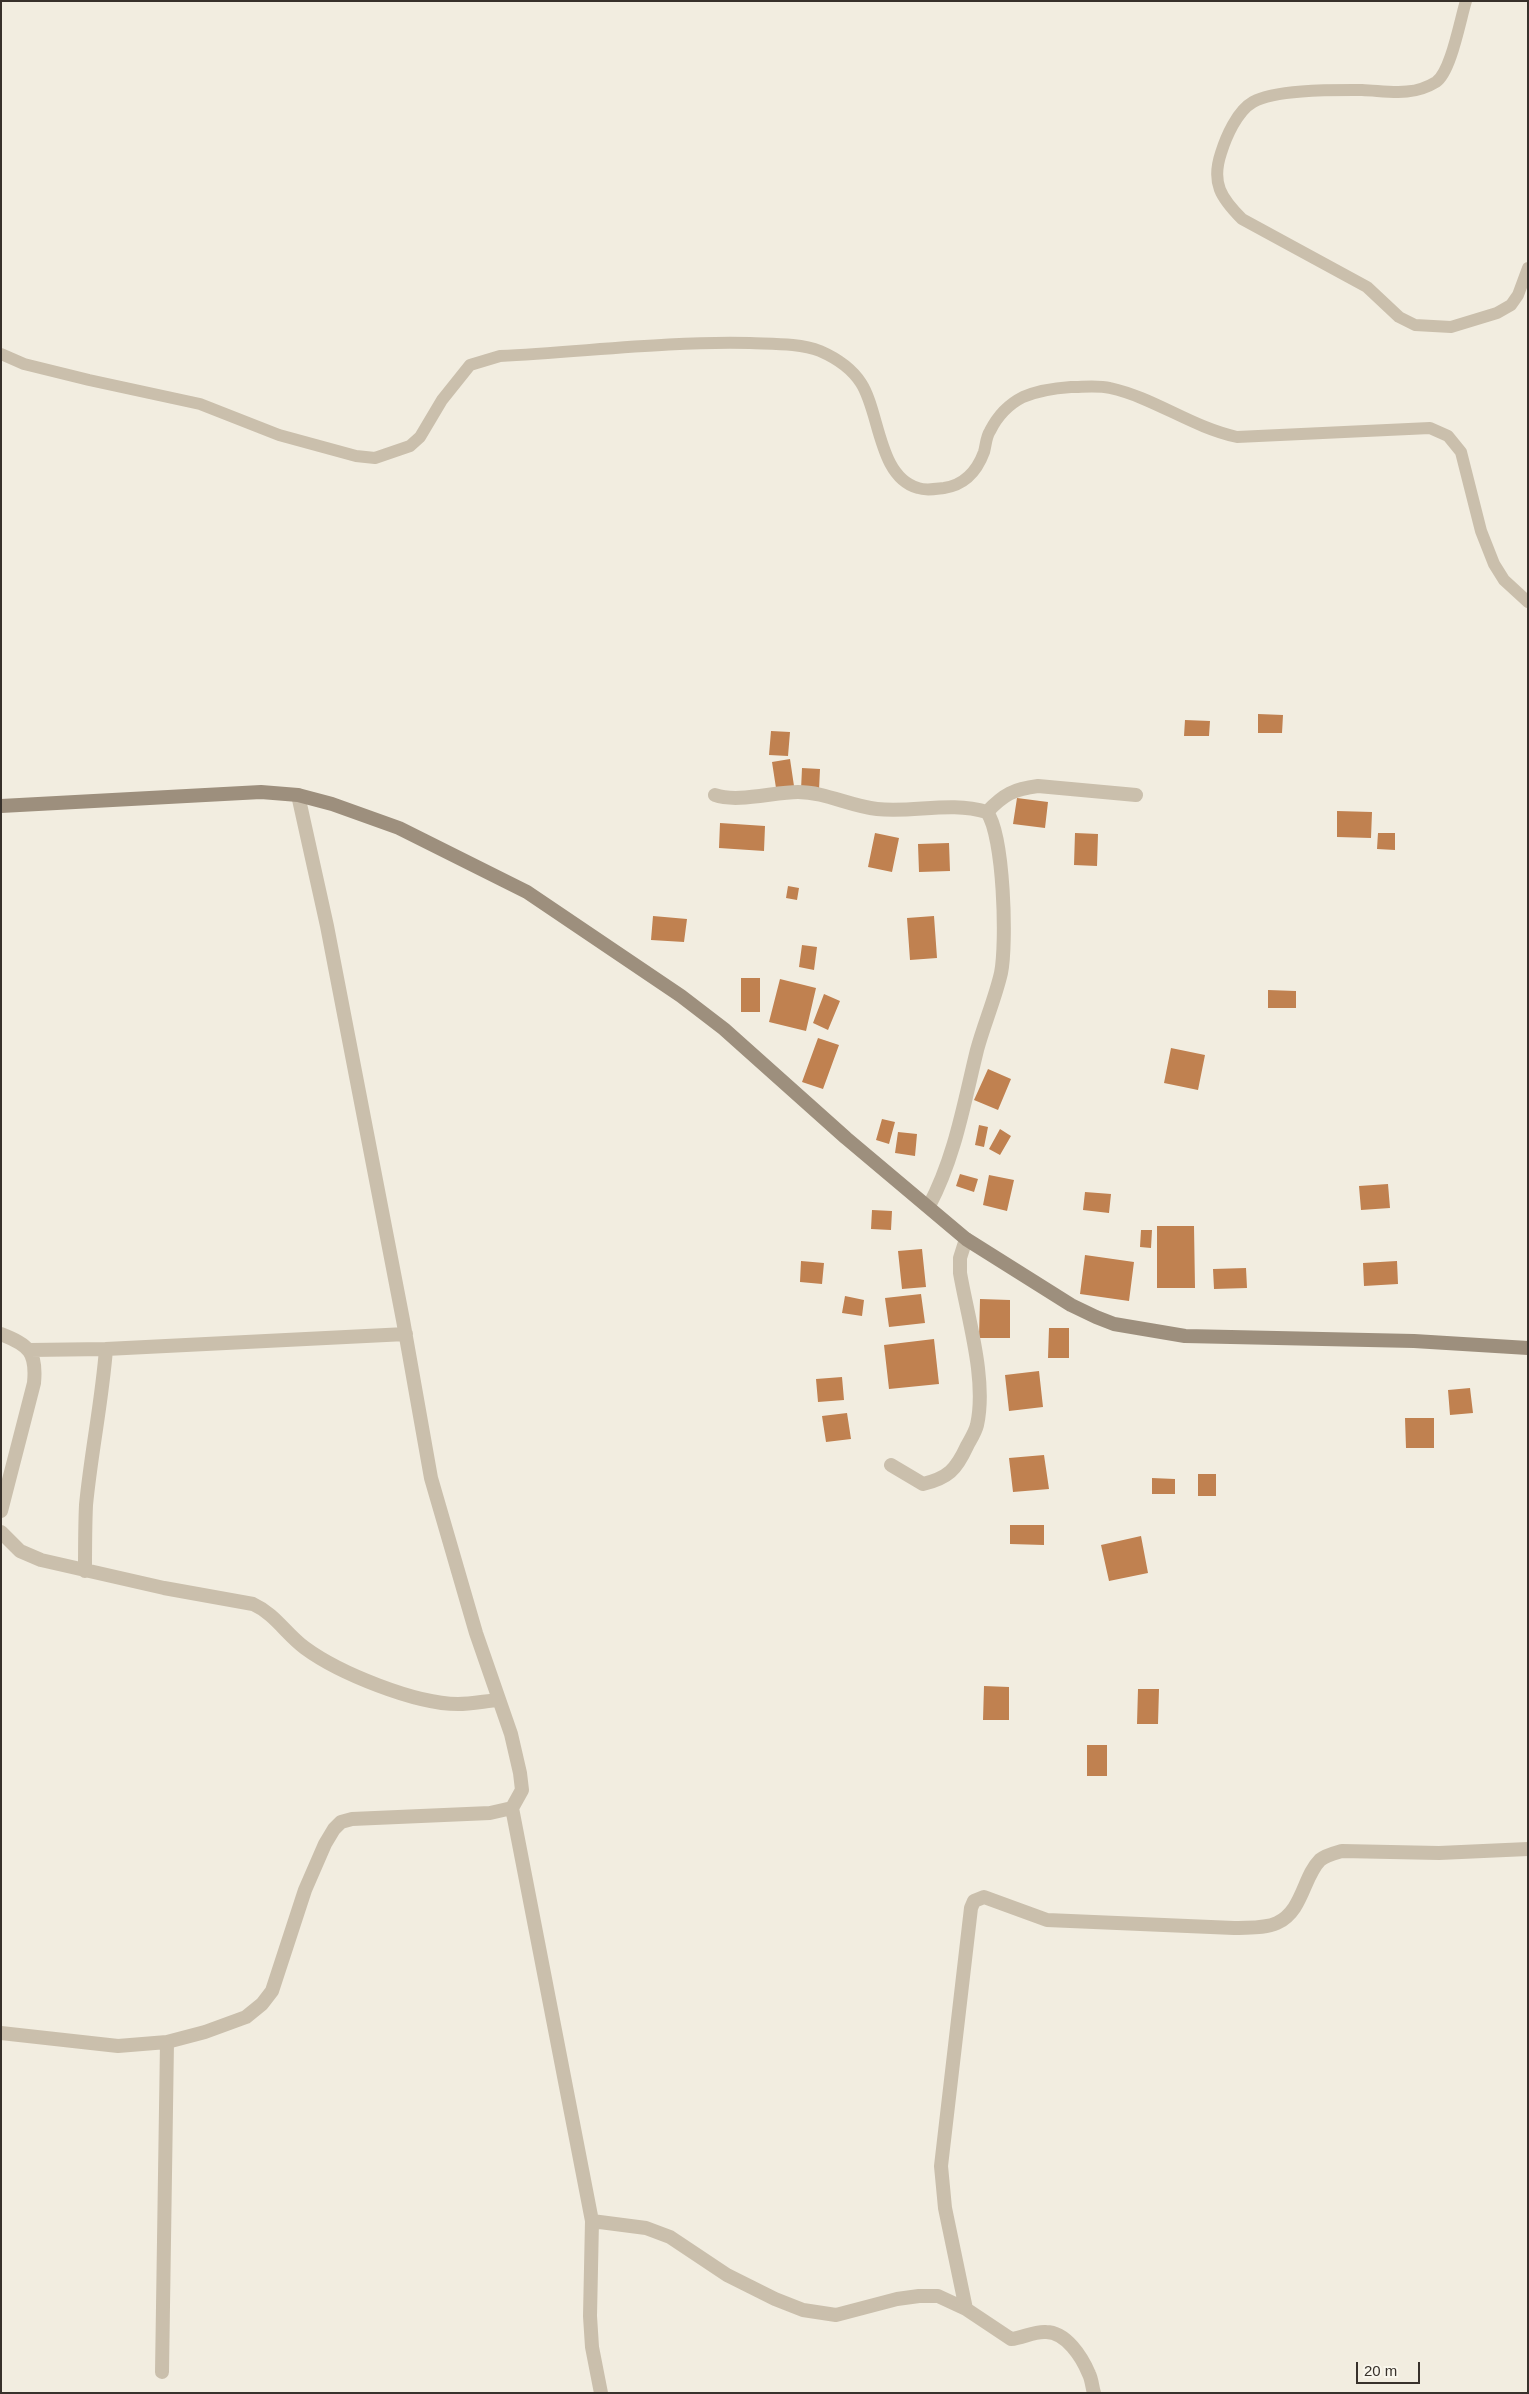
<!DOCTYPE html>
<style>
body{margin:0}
#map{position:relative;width:1529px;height:2394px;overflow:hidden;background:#f2ede0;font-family:Helvetica,sans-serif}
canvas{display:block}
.frame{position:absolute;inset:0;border:2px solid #38312b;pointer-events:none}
.scale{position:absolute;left:1356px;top:2362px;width:64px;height:22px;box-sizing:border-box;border:2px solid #38312b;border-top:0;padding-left:6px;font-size:15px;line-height:18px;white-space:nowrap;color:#38312b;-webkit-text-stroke:4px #f9f6ec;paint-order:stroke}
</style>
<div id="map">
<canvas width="1529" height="2394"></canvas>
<div class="frame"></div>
<div class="scale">20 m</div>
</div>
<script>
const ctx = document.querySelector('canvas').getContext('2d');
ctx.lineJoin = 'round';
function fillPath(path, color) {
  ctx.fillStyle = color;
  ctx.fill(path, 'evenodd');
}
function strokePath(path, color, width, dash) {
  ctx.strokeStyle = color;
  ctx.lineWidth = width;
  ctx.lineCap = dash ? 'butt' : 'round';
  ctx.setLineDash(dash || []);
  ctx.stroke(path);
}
fillPath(new Path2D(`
 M1258,714L1283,715L1282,733H1258Z
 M1185,720L1210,721L1209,736H1184Z
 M771,731L790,732L788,756L769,755Z
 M790,759L794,786L776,788L772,762Z
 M802,768L820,769L819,790H801Z
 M1017,798L1048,802L1045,828L1013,824Z
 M1337,811L1372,812L1371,838L1337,837Z
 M720,823L765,826L764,851L719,848Z
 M875,833L899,838L892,872L868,867Z
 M1075,833L1098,834L1097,866L1074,865Z
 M1378,833H1395V850L1377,849Z
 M949,843L950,871L919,872L918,844Z
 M788,886L799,888L797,900L786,898Z
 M653,916L687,919L684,942L651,940Z
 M934,916L937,958L910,960L907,918Z
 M802,945L817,947L814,970L799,967Z
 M741,978H760V1012H741Z
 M780,979L816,988L806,1031L769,1022Z
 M1268,990L1296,991V1008H1268Z
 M824,994L840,1001L828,1030L813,1023Z
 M818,1038L839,1045L823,1089L802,1082Z
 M1171,1048L1205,1055L1198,1090L1164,1083Z
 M988,1069L1011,1079L998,1110L974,1100Z
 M882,1119L895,1122L889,1144L876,1140Z
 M979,1125L988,1127L984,1147L975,1145Z
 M1000,1129L1011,1136L1000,1155L989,1149Z
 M898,1132L917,1134L915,1156L895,1153Z
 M960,1174L978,1179L974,1192L956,1186Z
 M989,1175L1014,1180L1007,1211L983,1205Z
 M1388,1184L1390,1208L1361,1210L1359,1186Z
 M1085,1192L1111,1194L1109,1213L1083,1210Z
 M872,1210L892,1211L891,1230L871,1229Z
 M1157,1226H1194L1195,1288H1157Z
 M1141,1230H1152L1151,1248L1140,1247Z
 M922,1249L926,1287L902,1289L898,1251Z
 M1085,1255L1134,1262L1129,1301L1080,1294Z
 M801,1261L824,1263L822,1284L800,1282Z
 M1397,1261L1398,1284L1364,1286L1363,1263Z
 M1246,1268L1247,1288L1214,1289L1213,1269Z
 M921,1294L925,1323L889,1327L885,1298Z
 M845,1296L864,1300L862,1316L842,1313Z
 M980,1299L1010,1300V1338H979Z
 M1049,1328H1069V1358H1048Z
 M934,1339L939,1384L889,1389L884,1345Z
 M1039,1371L1043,1407L1009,1411L1005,1375Z
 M842,1377L844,1400L818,1402L816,1379Z
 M1470,1388L1473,1413L1450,1415L1448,1390Z
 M847,1413L851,1439L826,1442L822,1416Z
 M1405,1418H1434V1448H1406Z
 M1044,1455L1049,1489L1013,1492L1009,1458Z
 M1198,1474H1216V1496H1198Z
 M1152,1478L1175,1479V1494H1152Z
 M1010,1525H1044V1545L1010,1544Z
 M1141,1536L1148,1573L1109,1581L1101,1545Z
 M984,1686L1009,1687V1720H983Z
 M1138,1689H1159L1158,1724H1137Z
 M1087,1745H1107V1776H1087Z`), '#c08150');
strokePath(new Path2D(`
 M1466,1C1460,20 1451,72 1436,82C1412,97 1388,91 1362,90C1335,90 1275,89 1253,102C1237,111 1226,137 1221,153C1211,183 1221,198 1242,219L1367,287L1399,317L1415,325L1451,327L1497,313L1511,305L1518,295L1528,268
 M1,354L24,364L89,380L200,404L279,435L356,456L375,458L410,446L420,437L442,400L470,365L500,356C583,352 667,341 750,343C772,344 800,343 820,351C836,358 852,369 861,383C880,412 878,477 918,488C926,491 935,489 944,488C964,485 977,471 984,452C986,445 986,437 990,431C997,417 1009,404 1023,397C1037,391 1056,388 1071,387C1083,387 1098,385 1110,388C1155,398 1191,427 1237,437L1430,428L1448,436L1461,452L1481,531L1494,564L1504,580L1528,602`), '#cabfac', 12);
strokePath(new Path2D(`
 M715,795C737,803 774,792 798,792C825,792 850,806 877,809C914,813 950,801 987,812C1004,836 1007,943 1001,973C995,999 984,1024 977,1050C964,1103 955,1157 929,1206
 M987,812C1004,794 1014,789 1038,786L1136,795
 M1,1334C29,1345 37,1352 34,1383L1,1511
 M30,1350L106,1349
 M891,1465L923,1484C948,1478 956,1470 967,1446C970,1440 975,1433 977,1425C987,1380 968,1319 960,1273V1258L966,1239
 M1,1532L20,1551L41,1560L164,1588L253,1604C275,1614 286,1634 305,1648C339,1673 415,1704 458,1704C471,1704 486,1701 499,1700
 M85,1571C85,1549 85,1527 86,1505C91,1453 102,1401 106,1349L406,1334
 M512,1808L592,2221L590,2316L592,2347L601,2393
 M1,2033L118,2046L167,2042L205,2032L246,2017L262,2004L272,1991L305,1890L325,1844L334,1829L341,1822L352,1819L490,1813L512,1808L522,1790L520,1773L511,1734L476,1633L431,1478L403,1320L327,926L298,795
 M592,2221L646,2228L670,2237L727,2275L775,2299L803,2310L836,2315L897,2299L919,2296H938L966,2309L1011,2339C1023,2338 1034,2331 1046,2332C1066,2332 1082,2357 1089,2374C1092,2380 1092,2387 1094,2393
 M966,2309L945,2208L941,2166L971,1908L974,1901L984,1897L1047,1920L1234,1928C1248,1927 1264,1929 1277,1923C1303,1911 1303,1877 1320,1860C1326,1855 1335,1853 1342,1851L1439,1853L1528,1849
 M162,2372L167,2042`), '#cabfac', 14);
strokePath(new Path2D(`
 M1,806L261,792L298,795L332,804L399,828L527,892L681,996L724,1029L846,1138L966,1239L1071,1305L1096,1317L1114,1324L1185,1336L1414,1341L1528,1348`), '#9d8f7d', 14);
</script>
